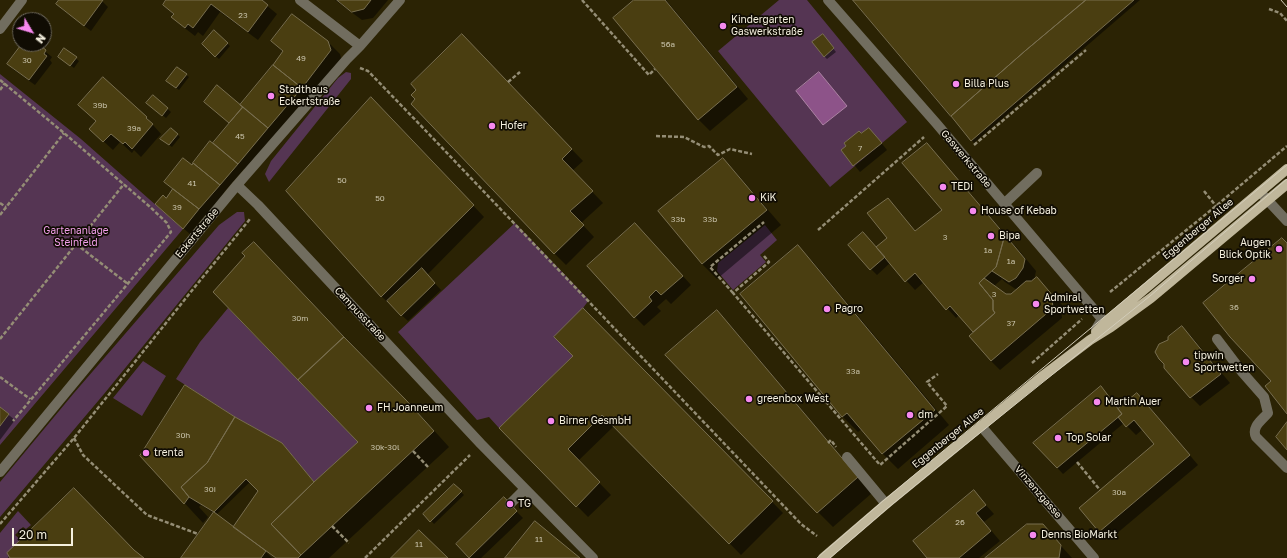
<!DOCTYPE html>
<meta charset="utf-8">
<style>
body{margin:0}
#map{position:relative;width:1287px;height:558px;overflow:hidden;background:#2b2304;font-family:"Golos Text",sans-serif}
canvas{display:block}
.north{position:absolute;left:12px;top:12px;width:40px;height:40px;box-sizing:border-box;background:#100c03;border:1px solid #6c675b;border-radius:50%;rotate:128deg;font-size:11px;font-weight:700;line-height:16px;text-align:center;color:#f5f0df}
.north::after{content:'';display:block;margin:auto;width:14px;height:18px;background:#f689ee;clip-path:polygon(50% 0,100% 100%,50% 72%,0 100%)}
.scale{position:absolute;left:12px;top:528px;width:61px;height:18px;box-sizing:border-box;border:2px solid #f5f0df;border-top:0;padding-left:5px;font-size:12px;line-height:14px;white-space:nowrap;color:#f5f0df;-webkit-text-stroke:3px #100c03;paint-order:stroke}
</style>
<div id="map">
<canvas width="1287" height="558"></canvas>
<div class="north">N</div>
<div class="scale">20 m</div>
</div>
<script>
const ctx = document.querySelector('canvas').getContext('2d');
ctx.lineJoin = 'round';
function fillPath(path, color) {
  ctx.fillStyle = color;
  ctx.fill(path, 'evenodd');
}
function strokePath(path, color, width, dash) {
  ctx.strokeStyle = color;
  ctx.lineWidth = width;
  ctx.lineCap = dash ? 'butt' : 'round';
  ctx.setLineDash(dash || []);
  ctx.stroke(path);
}
function write(font, color, halo, rows, align = 'center') {
  ctx.font = font + ' "Golos Text",sans-serif';
  ctx.lineWidth = 3.5;
  ctx.setLineDash([]);
  ctx.textBaseline = 'middle';
  ctx.strokeStyle = halo;
  ctx.fillStyle = color;
  for (const [text, x, y, turn = 0] of rows) {
    ctx.save();
    ctx.translate(x, y);
    ctx.rotate((+turn || 0) * Math.PI / 180);
    ctx.textAlign = isNaN(turn) ? turn : align;
    if (halo) ctx.strokeText(text, 0, 0);
    ctx.fillText(text, 0, 0);
    ctx.restore();
  }
}
fillPath(new Path2D(`
 M779,0H807L907,122L830,187L718,51Z
 M346,72L351,73V79L269,182L265,174L271,161L338,78Z
 M0,74L81,139L183,229L0,445Z
 M237,212H244L245,221L104,394L0,517V482L74,393L219,225Z
 M515,223L589,300L583,308L554,337L573,356L499,428L489,417L477,420L398,332Z
 M765,225L777,240L760,255L766,262L733,290L717,271L718,263Z
 M228,308L358,442L314,482L282,443L235,417L176,379L200,342Z
 M143,361L166,376L142,416L113,398Z
 M18,511L31,525L26,529L23,527L15,535L21,540L9,556L8,558H0V533Z`), '#553553');
const water = new Path2D(`
 M819,72L847,106L823,125L796,91Z`);
fillPath(water, '#8d5389');
strokePath(water, '#ac82a3', 1);
fillPath(new Path2D(`
 M60,0H101L108,7L91,31L63,10L57,4Z
 M168,0H260L277,14L258,40L220,12L203,36L198,32L195,36L182,26L173,17L174,15L164,5Z
 M335,0H388L373,18L362,20Z
 M635,0H666L748,99L710,131L698,119Z
 M854,0H1140L974,143Z
 M214,31L230,46L219,59L203,44Z
 M825,38L836,52L827,59L824,56Z
 M273,41L328,42L340,54L342,62L247,172L244,169L225,191L209,218L205,215L190,234L162,210L166,199L192,167L244,109L242,105L283,52Z
 M23,44H36L52,57L50,60L52,63L35,85L14,70L8,64Z
 M473,47L583,161L572,171L603,203L581,223L594,237L566,265L554,253Z
 M64,49L79,61L74,68L62,59Z
 M186,75L189,77L179,90L171,84Z
 M153,96L171,112L166,118L150,105Z
 M383,110L484,217L427,275L441,290L408,321L382,297L288,191Z
 M146,117L161,134L141,157L134,150L132,153L120,142L113,150L100,138Z
 M177,134L180,137L172,147L165,142Z
 M861,135H875L887,150L860,172L842,150Z
 M936,154L1005,234H1003L1006,237V236L1017,248L1036,271L1034,280L1037,278L1063,306L1061,307L1062,318L1000,370L991,361L974,332L959,315L956,318L924,282L915,290L890,263L877,275L871,269L876,248L916,232L943,210ZM1002,279L1005,282L1017,290L1012,295H1006L994,286Z
 M723,159L738,175L781,225L717,279L702,264Z
 M644,233L691,285L671,304L666,299L657,307L661,311L644,326L635,317Z
 M254,243L421,416L449,447L329,558H276L266,550L265,551L272,558H183L214,513L201,505L199,507L208,517L203,523L141,456L314,483L359,442L246,256ZM250,482L259,491L234,528L216,515Z
 M798,247L813,262L949,425L898,469L883,454L862,429L858,432L843,417L741,294Z
 M583,310L783,513L741,555L614,426L578,461L611,495L588,517L500,428L574,356Z
 M717,312L732,327L872,493L833,527L818,512Z
 M1182,327L1191,336L1230,383L1200,406L1191,397L1169,340Z
 M1137,394L1146,403L1198,465L1109,540L1080,508L1156,444L1143,429L1136,435L1124,423L1063,474L1034,443L1119,410Z
 M0,408L15,420L0,440Z
 M454,485L464,495L434,524L425,514Z
 M974,492L994,514L984,522L1000,541L979,558H928Z
 M504,499L523,518L481,558H471L457,544Z
 M1042,525L1072,558H987Z`), '#0007');
const building = new Path2D(`
 M59,0H103L84,26L56,4Z
 M166,0H262L268,5L248,32L211,4L193,28L188,24L185,28L171,17L174,14L163,5Z
 M337,0H371L364,9L352,12Z
 M634,0H665L737,87L698,120L613,18Z
 M853,0H1086L1025,51L951,116Z
 M1086,0H1134L971,141L951,116L1025,51Z
 M292,14L328,41L331,50L302,88L273,65L283,51L271,41Z
 M214,30L228,43L215,57L202,44Z
 M462,34L572,149L562,159L593,191L570,211L584,225L554,254L411,104L415,99L411,95L416,90L411,84Z
 M823,34L834,48L824,57L812,42Z
 M22,44H38L46,50L44,54L47,56L29,80L7,64Z
 M64,48L77,57L70,66L58,57Z
 M273,65L302,88L268,128L240,105Z
 M177,67L187,74L176,88L166,81Z
 M103,77L147,117L146,118L153,124L132,149L125,142L123,144L111,134L103,142L89,129L96,121L78,105Z
 M217,85L243,107L229,123L204,102Z
 M153,95L168,108L162,116L146,103Z
 M371,97L474,205L381,297L286,191Z
 M243,107L268,128L238,164L213,143Z
 M171,128L178,134L169,145L160,139Z
 M869,128L882,143L853,166L841,150L846,146L844,143L859,131L861,133Z
 M210,141L238,164L220,185L193,163Z
 M927,143L1005,235L996,267L979,283L993,300V310L995,313L973,332L950,306L946,310L915,273L905,282L876,247L887,238L867,213L888,198L915,231L942,210L902,163Z
 M183,158L192,165L193,163L220,185L199,209L173,189L164,182Z
 M723,158L767,210L702,264L658,211Z
 M173,189L199,209L183,229L155,204L163,195L166,198Z
 M635,223L683,276L661,295L656,290L649,297L652,301L634,318L587,266Z
 M863,232L885,257L870,270L848,245Z
 M1005,235L1025,259L1023,268L1016,278L1009,282L992,271L996,267Z
 M1282,238L1287,243V414L1265,386L1271,381L1230,337L1203,303Z
 M254,242L344,337L298,380L213,292L245,256L242,253Z
 M798,245L935,410L882,454L847,413L842,417L740,294Z
 M422,268L435,283L401,316L387,301Z
 M1037,277L1054,297L1052,298L1053,308L991,361L969,336L995,313L993,310V300L979,283L984,278L1006,294H1011L1026,281H1031Z
 M583,308L773,501L729,544L602,415L568,449L600,482L576,507L499,428L573,356L554,337Z
 M717,310L858,477L817,513L665,355Z
 M1182,326L1221,374L1190,398L1164,368V364L1159,359L1155,352L1159,344L1168,340V337Z
 M344,337L406,400L434,431L301,555L271,524L314,482L358,442L298,380Z
 M185,385L235,417L207,463L181,487L189,497L184,504L140,456Z
 M1101,386L1122,414L1057,468L1033,443Z
 M1137,393L1190,455L1099,532L1079,508L1154,444L1134,420L1126,427L1118,417L1122,414L1118,409Z
 M0,407L9,414L0,426Z
 M235,417L282,443L314,482L271,524L301,555L298,558H276L233,527L258,491L246,479L214,512L189,497L181,487L207,463Z
 M1287,422V450L1276,437Z
 M454,484L462,491L430,522L423,514Z
 M74,488L134,550L144,558H10L7,553Z
 M974,490L986,505L976,513L991,531L959,558H927L913,541Z
 M504,497L517,511L469,558L456,544Z
 M214,512L266,551L261,558H181Z
 M535,521L580,558H505Z
 M1027,524H1043L1061,545L1059,558H985Z
 M419,530L448,558H391Z`);
fillPath(building, '#4a3e11');
strokePath(building, '#786e4f', 1);
strokePath(new Path2D(`
 M582,0L649,75L655,69
 M1269,9L1280,13L1287,21
 M360,68L368,71L427,132L801,524L817,536
 M0,80L64,133L149,206L167,223L171,232L13,421
 M508,82L520,72
 M0,90L5,83
 M656,136L684,137L704,147L709,146L718,155L730,149L752,154
 M974,145L1086,50
 M1204,191L1216,206
 M0,203L6,207
 M0,215L64,133
 M818,230L924,137
 M76,244L128,284
 M764,256L769,262L733,293L880,465L947,406L927,382L938,374
 M1110,292L1216,206L1287,146
 M733,293L710,267L764,222
 M0,339L124,184
 M1032,363L1082,319
 M0,377L30,399
 M74,438L83,455L147,515L198,534
 M828,443L831,440L836,447
 M413,451L428,467
 M1077,462L1100,490
 M0,524L74,438L194,288L250,219
 M332,526L349,543
 M365,558L470,455`), '#948d75', 2.5, [4, 2]);
strokePath(new Path2D(`
 M300,0L360,46
 M828,0L936,123L1102,319L1096,329
 M0,29L22,0
 M237,185L258,205L481,444L593,558
 M1260,192L1287,221
 M1004,204L1037,173
 M1217,339L1242,372L1264,397L1268,413C1262,420 1251,427 1256,437L1287,468
 M981,426L1094,558
 M847,457L886,504
 M0,472L237,185L347,59L360,46L400,0
 M510,504L525,489`), '#716d5f', 10);
strokePath(new Path2D(`
 M1096,332L1108,320L1287,169
 M823,558L886,504L1040,378L1090,340L1111,327L1151,298L1287,184`), '#c0b79b', 10);
strokePath(new Path2D(`
 M1281,0L1287,7
 M817,558L883,501L1287,165
 M830,558L889,507L950,457L1150,296L1287,179`), '#d2ccb9', 1);
for (const [x, y, r, color] of [
 [723,26,4,"#f689ee"],
 [956,84,4,"#f689ee"],
 [271,96,4,"#f689ee"],
 [492,126,4,"#f689ee"],
 [943,187,4,"#f689ee"],
 [752,198,4,"#f689ee"],
 [973,211,4,"#f689ee"],
 [991,236,4,"#f689ee"],
 [1279,249,4,"#f689ee"],
 [1252,279,4,"#f689ee"],
 [1036,304,4,"#f689ee"],
 [827,309,4,"#f689ee"],
 [1186,362,4,"#f689ee"],
 [749,399,4,"#f689ee"],
 [1097,402,4,"#f689ee"],
 [369,408,4,"#f689ee"],
 [910,415,4,"#f689ee"],
 [551,421,4,"#f689ee"],
 [1058,438,4,"#f689ee"],
 [146,453,4,"#f689ee"],
 [510,504,4,"#f689ee"],
 [1033,535,4,"#f689ee"]
]) {
  const dot = new Path2D();
  dot.arc(x, y, r, 0, 2 * Math.PI);
  ctx.fillStyle = color;
  ctx.fill(dot);
  strokePath(dot, '#100c03', 1.5);
}
write('8px', '#cac4ac', null, [
 ["23",243,15],
 ["56a",668,44],
 ["49",301,58],
 ["30",27,60],
 ["39b",100,105],
 ["39a",134,128],
 ["45",240,136],
 ["7",860,148],
 ["50",342,180],
 ["41",192,183],
 ["50",380,198],
 ["39",177,207],
 ["33b",678,219],
 ["33b",710,219],
 ["3",945,237],
 ["1a",988,250],
 ["1a",1011,261],
 ["3",994,294],
 ["36",1234,307],
 ["30m",300,318],
 ["37",1011,323],
 ["33a",853,371],
 ["30h",183,435],
 ["30k-30l",385,447],
 ["30i",210,489],
 ["30a",1119,492],
 ["26",960,522],
 ["11",539,539],
 ["11",419,544]
]);
write('10px', '#f5f0df', '#100c03', [
 ["Kindergarten",731,20],
 ["Gaswerkstraße",731,32],
 ["Billa Plus",964,84],
 ["Stadthaus",279,90],
 ["Eckertstraße",279,102],
 ["Hofer",500,126],
 ["TEDi",951,187],
 ["KiK",760,198],
 ["House of Kebab",981,211],
 ["Bipa",999,236],
 ["Augen",1271,243,"right"],
 ["Blick Optik",1271,255,"right"],
 ["Sorger",1244,279,"right"],
 ["Admiral",1044,298],
 ["Sportwetten",1044,310],
 ["Pagro",835,309],
 ["tipwin",1194,356],
 ["Sportwetten",1194,368],
 ["greenbox West",757,399],
 ["Martin Auer",1105,402],
 ["FH Joanneum",377,408],
 ["dm",918,415],
 ["Birner GesmbH",559,421],
 ["Top Solar",1066,438],
 ["trenta",154,453],
 ["TG",518,504],
 ["Denns BioMarkt",1041,535]
], 'left');
write('10px', '#f5f0df', '#100c03', [
 ["Gaswerkstraße",966,159,50],
 ["Eggenberger Allee",1198,229,-40],
 ["Eckertstraße",197,233,-50],
 ["Campusstraße",360,314,47],
 ["Eggenberger Allee",948,438,-39],
 ["Vinzenzgasse",1038,492,49]
]);
write('10px', '#f09ee9', '#100c03', [
 ["Gartenanlage",76,231],
 ["Steinfeld",76,243]
]);
</script>
